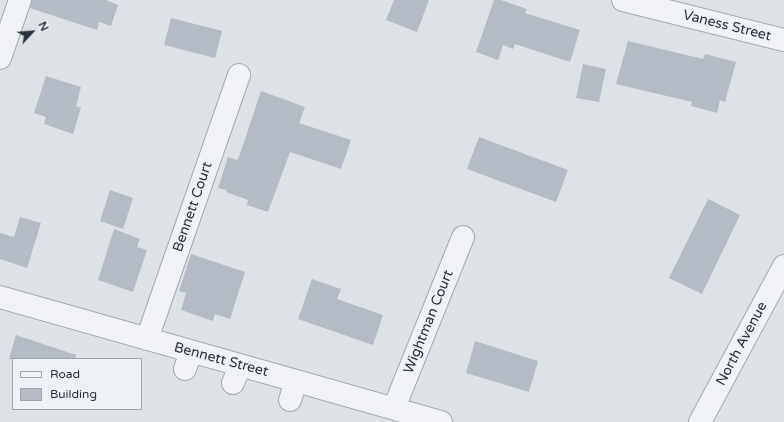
<!DOCTYPE html>
<style>
body{margin:0}
#map{position:relative;width:784px;height:422px;overflow:hidden;background:#dde2e7;font-family:"Varela Round",sans-serif}
canvas{display:block}
.legend{position:absolute;left:12px;top:358px;width:130px;height:52px;box-sizing:border-box;background:#edf1f5;border:1px solid #9ea4ac;margin:0;padding:5px 7px;list-style:none;font-size:12px;color:#27313e}
.legend li{display:flex;align-items:center;gap:8px;height:20px}
.legend b{width:20px;border:1px solid #9ea4ac}
.north{position:absolute;left:12px;top:12px;width:40px;height:40px;-webkit-text-stroke:3px #edf1f5;paint-order:stroke;rotate:64deg;font-size:11px;font-weight:700;line-height:16px;text-align:center;color:#27313e}
.north::after{content:'';display:block;margin:auto;width:14px;height:18px;background:#27313e;clip-path:polygon(50% 0,100% 100%,50% 72%,0 100%)}
</style>
<div id="map">
<canvas width="784" height="422"></canvas>
<ul class="legend">
<li><b style="height:5px;background:#f0f2f6"></b>Road</li>
<li><b style="height:11px;background:#b5bbc4"></b>Building</li>
</ul>
<div class="north">N</div>
</div>
<script>
const ctx = document.querySelector('canvas').getContext('2d');
ctx.lineJoin = 'round';
function fillPath(path, color) {
  ctx.fillStyle = color;
  ctx.fill(path, 'evenodd');
}
function strokePath(path, color, width, dash) {
  ctx.strokeStyle = color;
  ctx.lineWidth = width;
  ctx.lineCap = dash ? 'butt' : 'round';
  ctx.setLineDash(dash || []);
  ctx.stroke(path);
}
function write(font, color, halo, rows, align = 'center') {
  ctx.font = font + ' "Varela Round",sans-serif';
  ctx.lineWidth = 3;
  ctx.setLineDash([]);
  ctx.textBaseline = 'middle';
  ctx.strokeStyle = halo;
  ctx.fillStyle = color;
  for (const [text, x, y, turn = 0] of rows) {
    ctx.save();
    ctx.translate(x, y);
    ctx.rotate((+turn || 0) * Math.PI / 180);
    ctx.textAlign = isNaN(turn) ? turn : align;
    if (halo) ctx.strokeText(text, 0, 0);
    ctx.fillText(text, 0, 0);
    ctx.restore();
  }
}
fillPath(new Path2D(`
 M32,0H106L118,5L111,26L99,22L97,30L30,8Z
 M394,0H429L417,32L386,20Z
 M494,0H501L527,9L525,13L580,30L570,62L515,44L513,49L503,45L498,60L476,52Z
 M171,18L222,31L215,58L164,45Z
 M628,41L703,59L705,54L736,62L725,102L720,100L717,113L691,106L692,102L616,84Z
 M583,64L606,69L599,102L576,98Z
 M46,76L81,87L76,106L81,108L73,134L44,124L46,117L34,113Z
 M261,91L305,107L299,123L351,140L341,169L290,152L268,212L247,205L248,200L226,192L227,190L218,188L228,157L237,160L239,157Z
 M479,137L568,170L556,202L467,169Z
 M110,190L133,198L123,229L100,221Z
 M708,199L740,215L702,294L669,278Z
 M20,217L41,223L27,268L0,259V233L14,237Z
 M114,229L140,239L137,247L147,250L133,292L98,280Z
 M191,254L245,272L230,319L215,314L213,321L181,310L186,293L179,291Z
 M312,279L341,289L337,299L383,315L373,345L298,319Z
 M16,335L76,355L75,359H9Z
 M475,341L538,361L529,392L466,373Z`), '#b5bbc4');
const minor = new Path2D(`
 M623,0L784,40
 M0,58L20,0
 M0,297L441,422
 M147,339L239,75
 M185,369L191,352
 M233,383L240,365
 M290,400L296,381
 M394,408L463,237
 M700,422L784,266`);
strokePath(minor, '#a3a9b1', 24);
strokePath(minor, '#f0f2f6', 22);
write('14px', '#27313e', '#edf1f5', [
 ["Vaness Street",727,26,14],
 ["Bennett Court",193,207,-71],
 ["Wightman Court",429,322,-68],
 ["North Avenue",742,344,-62],
 ["Bennett Street",221,360,15]
]);
</script>
